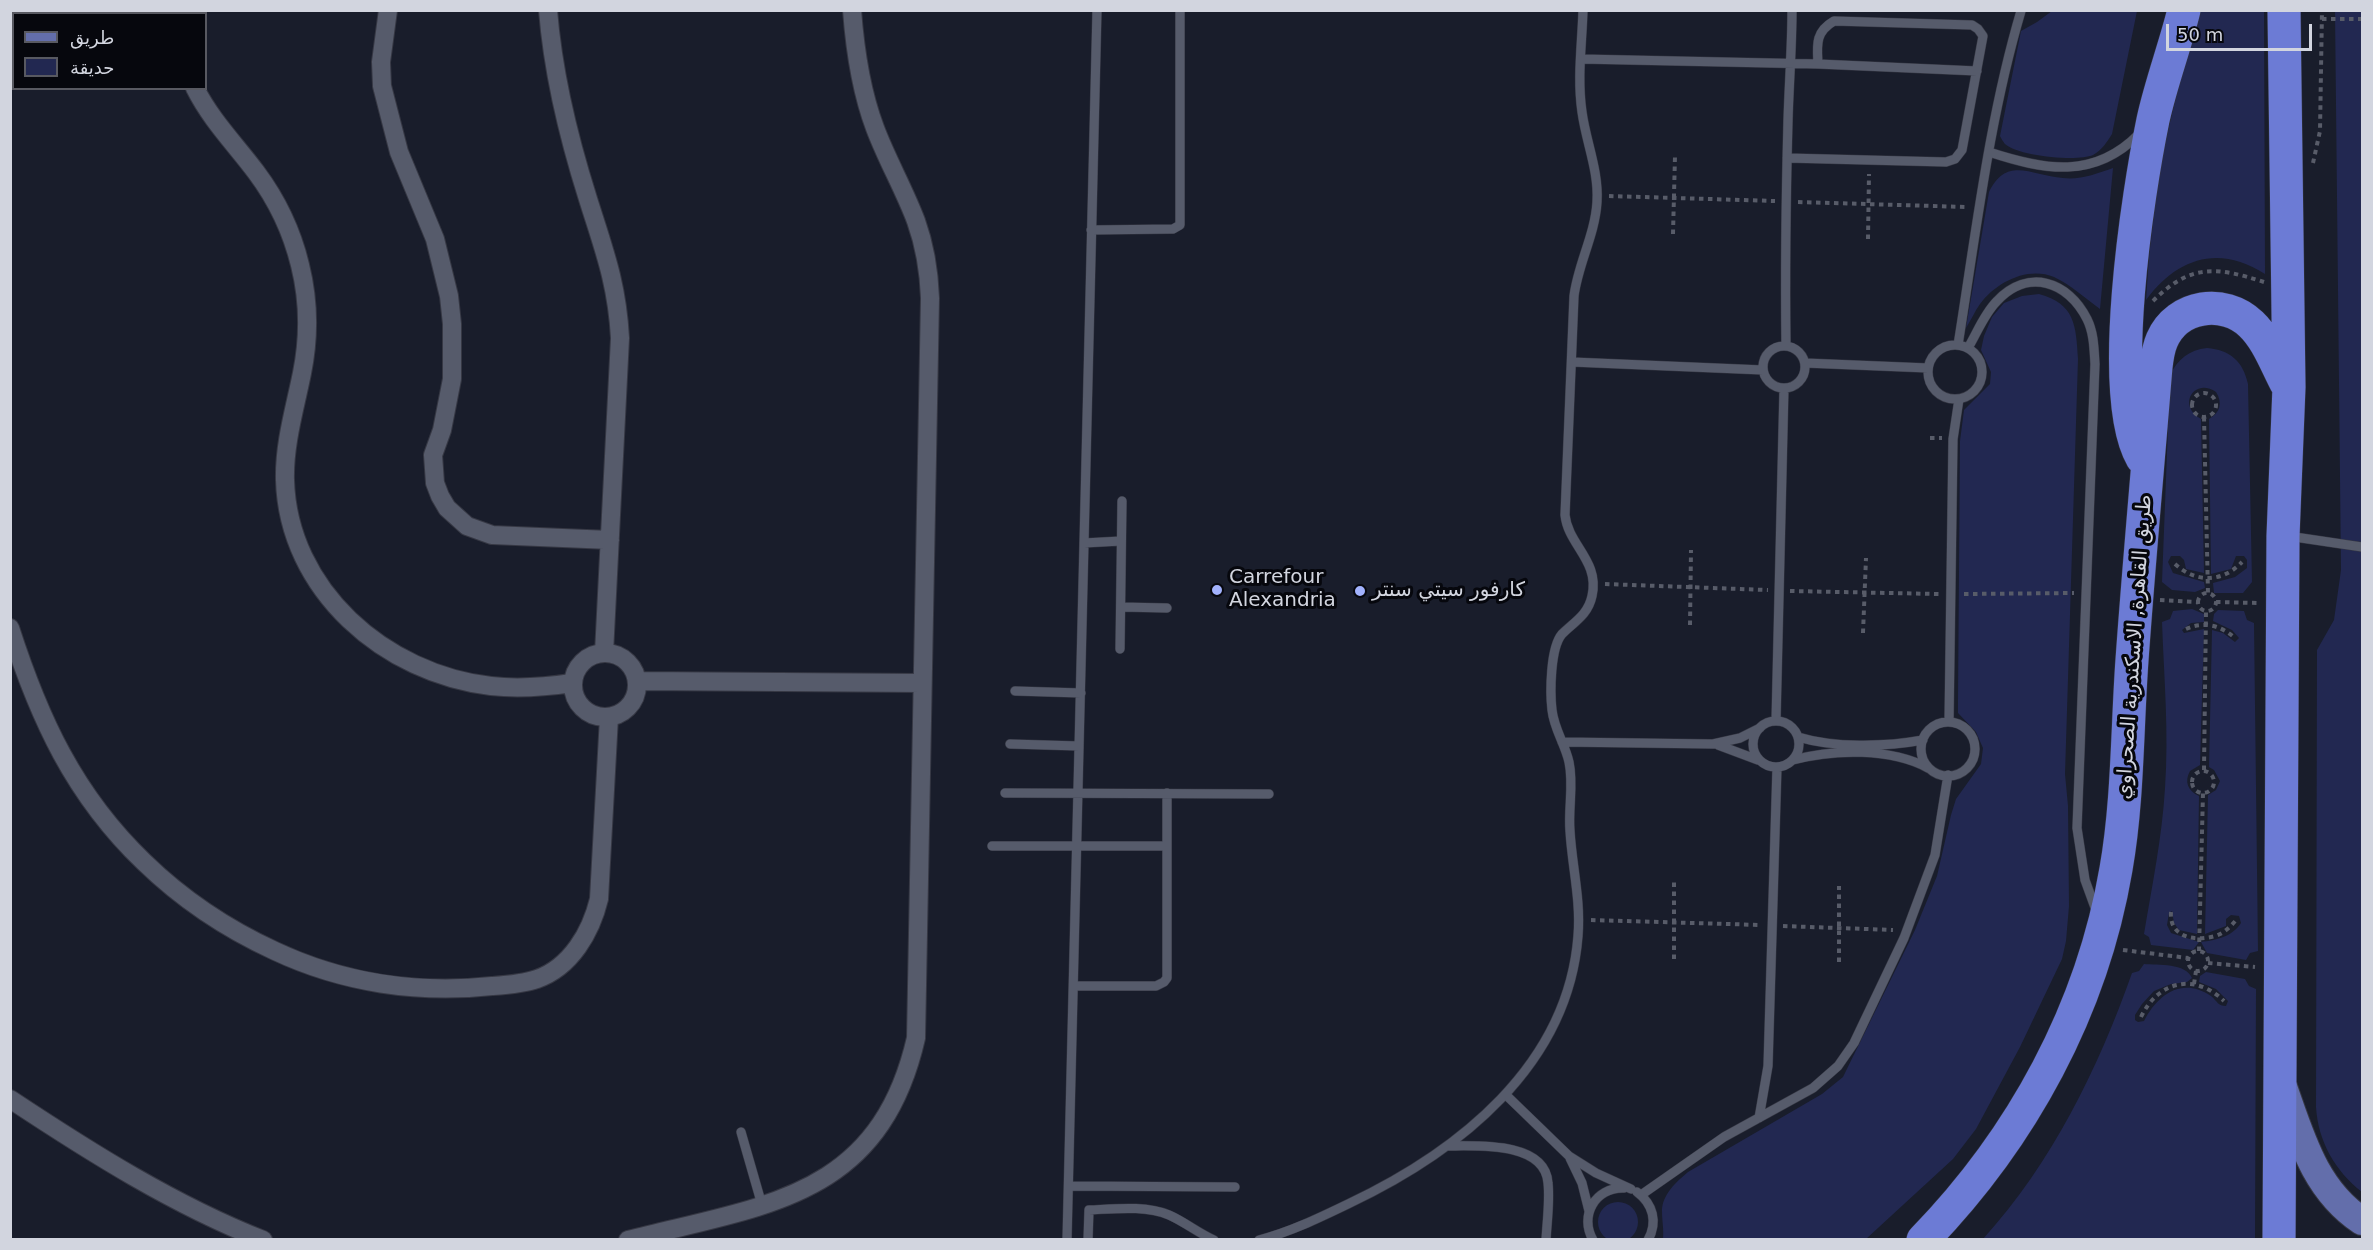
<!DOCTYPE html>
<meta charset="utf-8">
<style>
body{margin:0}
#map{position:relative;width:2373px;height:1250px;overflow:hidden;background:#191d2b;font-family:"DejaVu Sans",Vazirmatn,sans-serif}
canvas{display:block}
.frame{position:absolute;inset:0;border:12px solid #d2d5df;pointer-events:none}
.legend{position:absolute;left:12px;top:12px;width:195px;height:78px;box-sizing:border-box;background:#06070d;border:2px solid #585961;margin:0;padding:8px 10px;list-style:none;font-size:18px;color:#d2d5df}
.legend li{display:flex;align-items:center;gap:12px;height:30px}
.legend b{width:30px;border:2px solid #585961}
.scale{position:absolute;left:2166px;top:24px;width:146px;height:27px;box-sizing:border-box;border:3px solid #d2d5df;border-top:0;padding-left:8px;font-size:18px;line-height:21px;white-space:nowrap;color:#d2d5df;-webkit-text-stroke:4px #06070d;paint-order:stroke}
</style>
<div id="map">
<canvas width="2373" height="1250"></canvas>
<div class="frame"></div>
<ul class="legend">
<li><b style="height:8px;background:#636eab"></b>طريق</li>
<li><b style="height:16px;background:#222851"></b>حديقة</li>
</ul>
<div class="scale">50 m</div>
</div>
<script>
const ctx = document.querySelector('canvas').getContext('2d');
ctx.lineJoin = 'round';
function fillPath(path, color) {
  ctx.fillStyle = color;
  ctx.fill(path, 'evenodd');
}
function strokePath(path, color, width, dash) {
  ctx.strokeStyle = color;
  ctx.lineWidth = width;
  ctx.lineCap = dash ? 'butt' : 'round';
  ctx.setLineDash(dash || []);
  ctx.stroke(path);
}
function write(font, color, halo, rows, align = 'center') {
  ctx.font = font + ' "DejaVu Sans",Vazirmatn,sans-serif';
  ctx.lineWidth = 6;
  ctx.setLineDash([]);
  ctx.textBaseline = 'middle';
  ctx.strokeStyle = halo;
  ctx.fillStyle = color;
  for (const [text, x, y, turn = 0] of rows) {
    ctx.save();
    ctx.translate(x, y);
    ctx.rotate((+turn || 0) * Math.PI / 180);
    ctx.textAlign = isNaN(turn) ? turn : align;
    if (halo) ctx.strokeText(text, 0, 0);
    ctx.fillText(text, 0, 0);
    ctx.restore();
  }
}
fillPath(new Path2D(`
 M2052,11H2137L2112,134C2107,142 2102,150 2093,155C2077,162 2018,156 2005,144C2004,143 2001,138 2000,136L2021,31L2037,22Z
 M2196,11H2264L2265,274C2219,244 2177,258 2146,300L2149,256L2160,165Z
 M2335,11H2362V1192C2335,1171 2318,1141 2316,1107L2317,650L2334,620L2341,570Z
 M2113,168L2100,309C2085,298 2071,285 2054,277C2028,266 1996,282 1980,304C1975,311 1971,320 1966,328L1989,192C2007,155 2032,176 2063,178C2080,180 2096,174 2113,168Z
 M2039,294C2075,304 2076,325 2078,359L2065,774L2068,806L2069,906L2066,941L2062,959L2020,1047L1976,1129L1953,1159L1866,1239H1663C1664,1230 1662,1221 1662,1211C1662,1195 1676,1182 1688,1172L1822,1094L1843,1077L1915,930L1937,876L1951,815L1956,799L1981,764L1983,748L1976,732L1958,713V699L1960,441L1964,410L1990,384L1991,372L1981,350L1984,336L1992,317L2004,303L2022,296Z
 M2207,348C2230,350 2243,361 2248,384L2252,582L2243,593H2214L2213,583L2235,577L2247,568V560L2244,556H2236L2231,569L2211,574L2209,419C2220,413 2223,403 2216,392C2195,377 2176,405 2201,419L2204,573L2186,569L2184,560L2180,556H2171L2168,562L2173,573L2204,582L2205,588L2195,592L2172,590L2162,582L2170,375C2178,359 2189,350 2207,348Z
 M2192,609L2204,614V622L2191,623L2182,630L2184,633L2204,629L2200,765L2190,771C2184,782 2188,791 2199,796L2197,934L2179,930L2174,923L2172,911L2169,913L2167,925L2171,933L2199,942L2193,950L2151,945L2149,937L2144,934C2152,886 2162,838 2165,788C2169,733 2164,678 2162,622L2170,619L2173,611Z
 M2218,610L2244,611L2247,620L2254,623L2258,951L2250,953L2246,960L2207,953L2201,942C2216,940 2232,937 2241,923L2239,916L2231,915L2226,919V926L2205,934L2208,795L2216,790L2220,781L2214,770L2209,767L2212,630L2223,633L2235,642L2239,638L2232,630L2213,621L2214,614Z
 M2144,964C2158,965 2186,963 2192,978L2187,982L2171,984L2154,991L2142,1004L2135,1015V1020L2138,1022L2144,1021C2157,995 2182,976 2211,996C2217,1001 2218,1006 2226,1006L2228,1001L2216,989L2199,982L2200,976L2206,972L2245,979L2249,986L2256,989L2255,1239H1983C2052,1163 2098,1069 2132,973L2139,971Z
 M1598 1222a20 20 0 1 1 40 0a20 20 0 1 1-40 0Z`), '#222851');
const lane = new Path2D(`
 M1581,59L1818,64L1977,71
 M1989,152C2044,170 2094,180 2139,134
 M1787,158L1946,162L1955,159L1962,150L1983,36L1978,29L1972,25L1834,21C1815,32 1817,45 1818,64
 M1091,230L1173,229L1180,225V10
 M1786,345C1785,270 1786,196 1788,121C1789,84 1792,47 1792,10
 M1958,345C1976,233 1989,119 2021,11
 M1928 372a27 27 0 1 1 54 0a27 27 0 1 1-54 0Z
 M1763 367a21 21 0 1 1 42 0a21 21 0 1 1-42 0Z
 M1968,348C1977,333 1984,314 1997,301C2028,268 2068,281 2087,319C2094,333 2094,349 2095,364L2077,828L2085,880L2097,913
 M1572,362L1763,370
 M1805,363L1928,368
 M2288,536L2362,547
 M1084,543L1121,541
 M1121,607L1167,608
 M1120,649L1122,501
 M1015,691L1081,693
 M1776,721L1784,388
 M1753 744a23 23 0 1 1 46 0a23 23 0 1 1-46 0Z
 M1949,722L1953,439L1959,399
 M1921 749a27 27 0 1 1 54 0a27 27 0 1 1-54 0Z
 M1798,737C1834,748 1885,747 1923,740
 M1562,742L1713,744L1740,738L1760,728
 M1010,744L1079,746
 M1718,745L1758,760
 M1793,760C1834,749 1891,748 1928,768
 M1005,793L1269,794
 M992,846H1167
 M1074,986H1156L1164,982L1167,978V793
 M1506,1095L1569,1156L1596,1173L1631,1189
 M1759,1118L1768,1066L1777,767
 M741,1132L762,1205
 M1447,1146C1476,1146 1545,1141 1548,1183C1550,1201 1547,1221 1546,1240
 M1570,1158L1582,1183L1589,1211
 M1070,1186L1235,1187
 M1637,1192C1653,1204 1658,1222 1648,1240
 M1641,1195L1724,1137L1813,1088L1838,1066L1854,1043L1904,938L1935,855L1948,775
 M1067,1240L1097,10
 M1088,1240L1089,1210C1113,1209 1146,1205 1169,1215C1185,1222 1198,1233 1214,1240
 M1259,1240C1290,1232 1319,1218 1348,1204C1458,1152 1568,1066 1578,936C1581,900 1572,866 1570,831C1568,808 1574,785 1569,762C1565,744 1554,729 1552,710C1550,693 1550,648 1562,634C1574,622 1588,615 1592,596C1600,561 1568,545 1565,515L1574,296C1578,264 1595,235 1597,202C1599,171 1586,142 1582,112C1577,78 1582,44 1583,10
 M1593,1240C1579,1216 1595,1187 1624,1188`);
const street = new Path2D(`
 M152,10L153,14
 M388,10L381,62L382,86L399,152L435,239L449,296L452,324V379L442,430L433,455L435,483L440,496L447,508L467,526L492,535L610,540
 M548,10C553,74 569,139 588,199C604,250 617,283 620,338L604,653
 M188,14V10
 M195,88C211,120 235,144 256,172C277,200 292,232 300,265C309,301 309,338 302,373C295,408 284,444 285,480C288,590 385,674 491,686C518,689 545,687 572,683
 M10,628C39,718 74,795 144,862C182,899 227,929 275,951C343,983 418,994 492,986C507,985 523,984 537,979C571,967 591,932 599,899L609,717
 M573 685a32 32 0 1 1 64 0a32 32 0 1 1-64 0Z
 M637,681L922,683
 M10,1099C90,1152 174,1205 263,1240
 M628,1240C764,1205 879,1199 916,1038L930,298C929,271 925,246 916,221C904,189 887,160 875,128C861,91 855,50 852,10`);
const primary = new Path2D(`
 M2283,1087C2301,1138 2315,1190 2362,1221`);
const highway = new Path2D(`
 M2142,458C2106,396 2138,193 2153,120C2161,83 2175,47 2184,10
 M1923,1240C2022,1138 2092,1010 2116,869C2128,801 2127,729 2132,660C2139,562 2148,465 2156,367C2157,358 2158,349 2162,340C2177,305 2224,298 2251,324C2267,339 2276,364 2286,383
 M2279,1240L2283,536L2289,387L2284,10`);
strokePath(lane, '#363844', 10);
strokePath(street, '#363844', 20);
strokePath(primary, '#363844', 30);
strokePath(highway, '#363844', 34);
strokePath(new Path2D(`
 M2322,19H2362
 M2313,163L2320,131L2322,10
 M1609,196L1775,201
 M1798,202L1967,207
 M1673,234L1675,156
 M1868,239L1869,174
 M2153,301C2191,263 2217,267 2264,282
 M2192 405a12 12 0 1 1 24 0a12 12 0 1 1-24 0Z
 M2204,417L2208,593
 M1930,438H1942
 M2175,564C2196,583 2222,583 2242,562
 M1605,584L1768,590
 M1790,591L1939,594
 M2198 602a9 9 0 1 1 18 0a9 9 0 1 1-18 0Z
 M1964,594L2074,593
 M2160,600L2198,602
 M2216,602L2258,603
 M1690,625L1691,550
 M2186,629C2204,621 2220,625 2235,638
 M1863,633L1866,558
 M2204,770L2206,611
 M2192 782a11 11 0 1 1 22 0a11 11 0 1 1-22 0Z
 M2171,912C2169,937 2194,942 2215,936C2225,933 2231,926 2237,919
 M1591,920L1761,925
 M1783,926L1893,930
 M2123,950L2188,958
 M2188 961a10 10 0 1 1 20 0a10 10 0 1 1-20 0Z
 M2199,951L2203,793
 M1674,959V882
 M1839,962V886
 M2208,963L2255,967
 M2194,984L2196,971
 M2141,1017C2159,980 2195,973 2224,1001`), '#585c69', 4, [4.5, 4.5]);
strokePath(lane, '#565b6b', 9);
strokePath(street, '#565b6b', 18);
strokePath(primary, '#636eab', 28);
strokePath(highway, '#6c7bd5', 33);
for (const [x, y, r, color] of [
 [1217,590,6,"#a2b2fd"],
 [1360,591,6,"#a2b2fd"]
]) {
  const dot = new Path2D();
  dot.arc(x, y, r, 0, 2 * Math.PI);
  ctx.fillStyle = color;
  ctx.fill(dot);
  strokePath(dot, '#06070d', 2);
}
write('20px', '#d2d5df', '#06070d', [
 ["Carrefour",1229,578],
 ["Alexandria",1229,601],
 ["كارفور سيتي سنتر",1372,591]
], 'left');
write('20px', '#d2d5df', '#06070d', [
 ["طريق القاهرة, الاسكندرية الصحراوي",2135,647,-86]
]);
</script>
